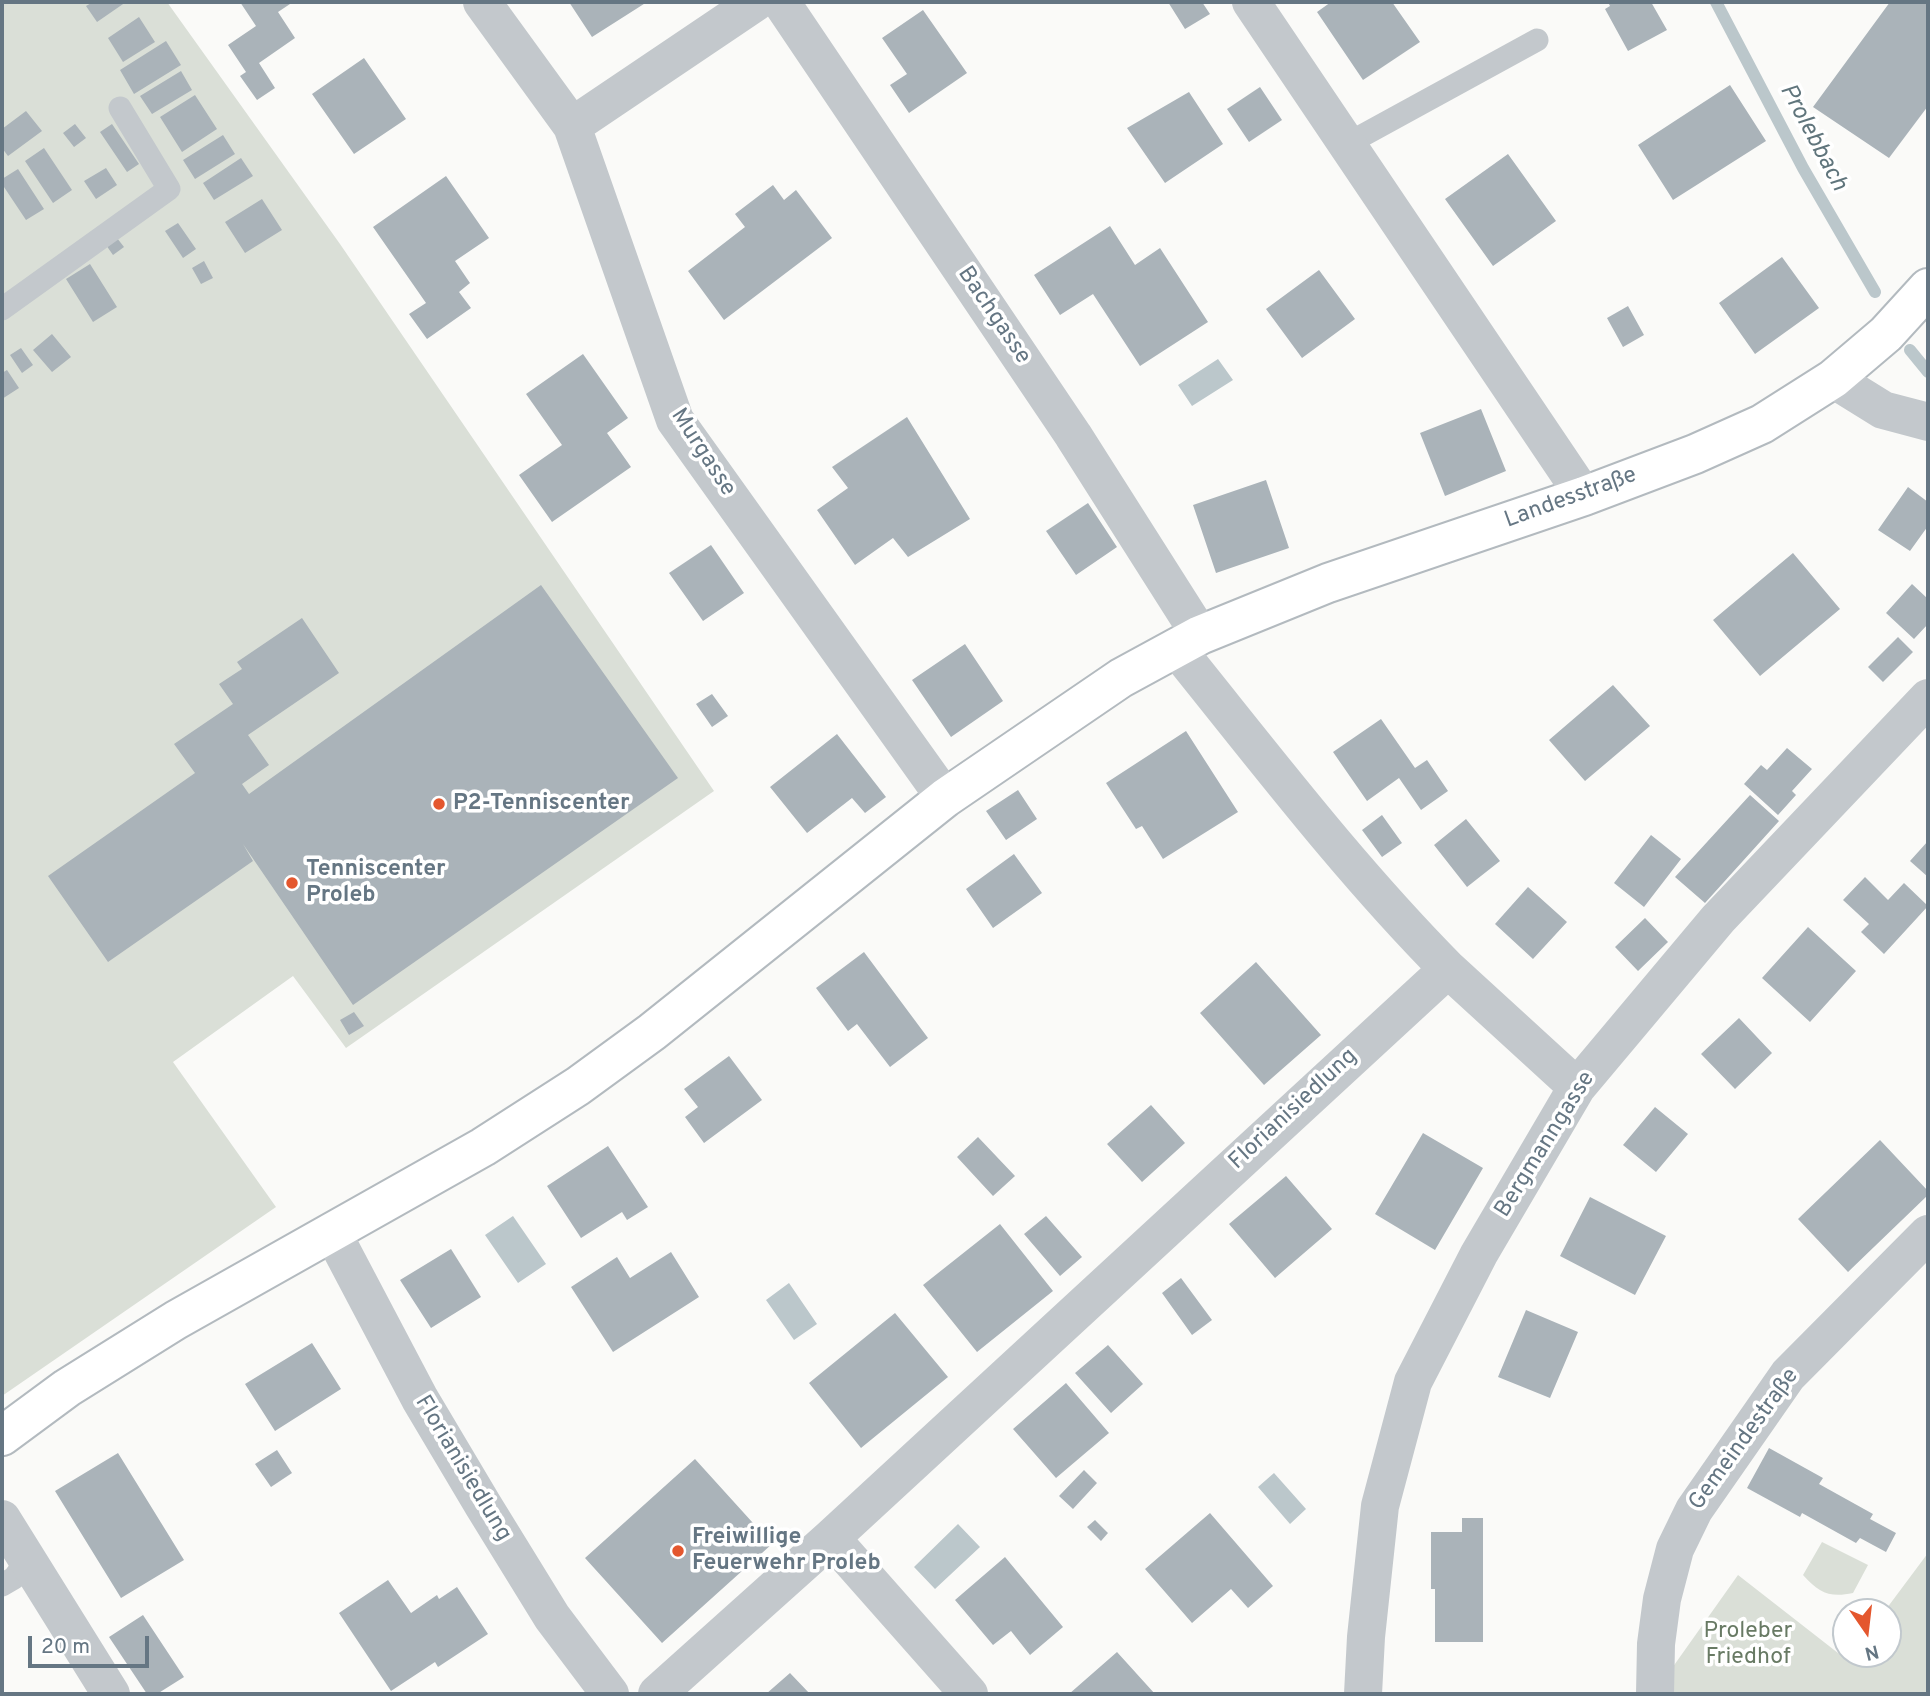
<!DOCTYPE html>
<meta charset="utf-8">
<style>
body{margin:0}
#map{position:relative;width:1930px;height:1696px;overflow:hidden;background:#fafaf8;font-family:Overpass,sans-serif}
canvas{display:block}
.frame{position:absolute;inset:0;border:4px solid #657683;pointer-events:none}
.north{position:absolute;left:1832px;top:1598px;width:70px;height:70px;box-sizing:border-box;background:#fff;border:2px solid #c1c8cd;border-radius:50%;rotate:166deg;font-size:19px;font-weight:700;line-height:28px;text-align:center;color:#657683}
.north::after{content:'';display:block;margin:auto;width:24px;height:32px;background:#e4572e;clip-path:polygon(50% 0,100% 100%,50% 72%,0 100%)}
.scale{position:absolute;left:28px;top:1636px;width:121px;height:32px;box-sizing:border-box;border:4px solid #657683;border-top:0;padding-left:9px;font-size:21px;line-height:24px;white-space:nowrap;color:#657683;-webkit-text-stroke:5px #fff;paint-order:stroke}
</style>
<div id="map">
<canvas width="1930" height="1696"></canvas>
<div class="frame"></div>
<div class="north">N</div>
<div class="scale">20 m</div>
</div>
<script>
const ctx = document.querySelector('canvas').getContext('2d');
ctx.lineJoin = 'round';
function fillPath(path, color) {
  ctx.fillStyle = color;
  ctx.fill(path, 'evenodd');
}
function strokePath(path, color, width, dash) {
  ctx.strokeStyle = color;
  ctx.lineWidth = width;
  ctx.lineCap = dash ? 'butt' : 'round';
  ctx.setLineDash(dash || []);
  ctx.stroke(path);
}
function write(font, color, halo, rows, align = 'center') {
  ctx.font = font + ' Overpass,sans-serif';
  ctx.lineWidth = 7;
  ctx.setLineDash([]);
  ctx.textBaseline = 'middle';
  ctx.strokeStyle = halo;
  ctx.fillStyle = color;
  for (const [text, x, y, turn = 0] of rows) {
    ctx.save();
    ctx.translate(x, y);
    ctx.rotate((+turn || 0) * Math.PI / 180);
    ctx.textAlign = isNaN(turn) ? turn : align;
    if (halo) ctx.strokeText(text, 0, 0);
    ctx.fillText(text, 0, 0);
    ctx.restore();
  }
}
fillPath(new Path2D(`
 M2,2H167L340,244L714,791L346,1048L293,976L173,1062L276,1207L2,1396Z
 M1822,1542L1868,1565L1853,1593C1830,1598 1819,1593 1803,1575Z
 M1928,1553V1694H1665V1678L1738,1575L1847,1660L1852,1654H1888V1612H1884Z`), '#dadfd7');
fillPath(new Path2D(`
 M1218,359L1233,380L1192,406L1178,385Z
 M513,1216L546,1264L518,1283L485,1235Z
 M789,1283L817,1324L794,1340L766,1300Z
 M1274,1473L1306,1509L1290,1524L1258,1487Z
 M958,1524L980,1547L935,1589L914,1567Z`), '#bbc7cb');
strokePath(new Path2D(`
 M1716,2L1803,168L1875,292
 M1910,350L1928,372`), '#bbc7cb', 12);
fillPath(new Path2D(`
 M93,2H126L97,22L86,6Z
 M240,2H293L278,12L295,38L259,63L275,88L257,100L240,76L246,72L228,45L256,26Z
 M569,2H647L592,37Z
 M1168,2H1202L1210,14L1185,29Z
 M1331,2H1392L1420,42L1363,80L1317,12Z
 M1608,2H1651L1667,30L1628,51L1605,9L1610,6Z
 M1890,2H1928V106L1889,158L1813,107Z
 M923,10L967,73L909,113L890,85L907,74L882,38Z
 M139,17L155,42L123,62L108,38Z
 M166,41L181,65L134,94L120,70Z
 M364,58L406,119L354,154L312,94Z
 M181,71L192,90L152,114L140,96Z
 M1730,85L1766,141L1673,200L1638,145Z
 M1260,87L1282,120L1249,142L1227,109Z
 M1189,92L1223,144L1165,183L1127,128Z
 M195,95L217,129L182,152L160,117Z
 M26,111L42,131L8,156L2,148V129Z
 M75,124L86,138L74,147L63,133Z
 M112,124L139,164L127,172L100,132Z
 M223,135L235,154L195,179L183,160Z
 M44,148L72,190L53,203L25,161Z
 M1508,154L1556,221L1493,266L1445,199Z
 M241,158L253,176L214,200L203,183Z
 M106,168L117,185L96,199L84,181Z
 M18,169L44,209L26,220L2,184V179Z
 M446,176L489,238L455,261L470,283L459,292L471,308L427,339L409,314L426,303L373,227Z
 M773,185L784,200L796,190L832,238L724,320L688,271L745,227L735,214Z
 M262,199L282,230L245,253L225,222Z
 M178,223L196,249L183,258L165,231Z
 M1110,226L1135,265L1160,248L1208,322L1140,366L1093,294L1060,315L1034,275Z
 M117,238L124,247L113,255L106,245Z
 M1782,257L1819,308L1755,354L1719,303Z
 M204,261L213,278L201,284L192,268Z
 M90,264L117,307L93,322L66,279Z
 M1319,270L1355,319L1302,358L1266,309Z
 M1628,306L1644,335L1623,347L1607,318Z
 M52,334L71,357L52,372L33,350Z
 M21,348L33,365L22,373L10,355Z
 M583,354L628,418L607,433L631,467L552,522L519,475L562,445L526,394Z
 M7,370L19,388L2,399V373Z
 M1481,409L1506,471L1445,496L1420,433Z
 M907,417L970,519L908,557L893,538L855,565L817,510L848,488L832,467Z
 M1266,480L1289,548L1216,573L1193,505Z
 M1908,487L1928,502V526L1910,551L1878,530Z
 M1088,503L1117,547L1076,575L1046,531Z
 M711,545L744,593L703,621L669,573Z
 M1793,553L1840,609L1760,676L1713,620Z
 M1912,584L1928,599V624L1914,639L1886,613Z
 M541,585L678,778L353,1005L243,844L253,861L108,962L48,876L195,773L174,744L233,704L219,684L242,669L237,662L302,618L339,673L248,735L269,765L242,784L249,794Z
 M1898,637L1913,652L1883,682L1868,667Z
 M965,644L1003,701L951,737L912,680Z
 M1613,685L1650,726L1585,781L1549,740Z
 M712,694L728,716L712,727L696,704Z
 M1381,719L1415,768L1427,760L1448,791L1421,810L1399,778L1367,801L1333,752Z
 M1186,731L1238,812L1163,859L1142,826L1136,829L1106,783Z
 M837,734L886,797L865,813L852,798L807,833L770,787Z
 M1787,748L1812,769L1792,791L1796,795L1778,815L1744,784L1761,765L1767,770Z
 M1018,790L1037,819L1006,840L986,811Z
 M1750,795L1779,821L1705,903L1675,877Z
 M1382,815L1402,843L1382,857L1362,830Z
 M1466,819L1500,861L1467,887L1434,845Z
 M1651,835L1681,859L1644,907L1614,883Z
 M1928,841V877L1910,861Z
 M1014,854L1042,893L993,928L966,889Z
 M1865,877L1888,900L1904,883L1928,906L1884,954L1861,932L1869,924L1843,900Z
 M1528,887L1567,922L1533,959L1495,924Z
 M1645,918L1668,942L1638,971L1615,947Z
 M1808,927L1856,971L1810,1022L1762,978Z
 M864,952L928,1038L890,1067L857,1024L848,1031L816,988Z
 M1256,962L1321,1035L1264,1085L1200,1013Z
 M354,1012L364,1026L349,1035L340,1020Z
 M1739,1018L1772,1053L1735,1089L1701,1054Z
 M729,1056L762,1100L704,1143L685,1117L698,1107L684,1089Z
 M1151,1105L1185,1143L1142,1182L1107,1144Z
 M1655,1107L1688,1134L1656,1172L1623,1145Z
 M1423,1133L1483,1168L1435,1250L1375,1214Z
 M978,1137L1015,1176L993,1196L957,1157Z
 M1880,1140L1928,1191V1195L1848,1272L1798,1219Z
 M608,1146L648,1207L627,1220L622,1212L581,1238L547,1186Z
 M1286,1176L1332,1229L1275,1278L1229,1224Z
 M1590,1197L1666,1236L1635,1295L1560,1256Z
 M1046,1216L1082,1257L1060,1276L1024,1234Z
 M1000,1224L1053,1291L977,1352L923,1285Z
 M451,1249L481,1297L431,1328L400,1280Z
 M671,1252L699,1297L613,1352L571,1287L617,1257L630,1278Z
 M1181,1278L1212,1320L1192,1335L1162,1293Z
 M1526,1310L1578,1332L1550,1398L1498,1377Z
 M895,1313L948,1377L861,1448L809,1383Z
 M312,1343L341,1389L275,1431L245,1384Z
 M1108,1345L1143,1384L1111,1413L1075,1373Z
 M1066,1383L1109,1433L1056,1478L1013,1429Z
 M1769,1448L1823,1478L1819,1484L1873,1514L1870,1519L1896,1533L1886,1552L1860,1538L1856,1543L1802,1513L1800,1517L1747,1488Z
 M277,1450L292,1473L271,1487L255,1464Z
 M118,1453L184,1560L121,1598L55,1491Z
 M695,1459L772,1544L662,1643L585,1558Z
 M1084,1470L1097,1483L1073,1509L1059,1496Z
 M1210,1513L1273,1586L1248,1608L1231,1589L1192,1623L1145,1569Z
 M1462,1518H1483V1642H1435V1589H1431V1532H1462Z
 M1095,1520L1108,1533L1101,1541L1087,1527Z
 M1005,1557L1063,1627L1030,1655L1011,1631L993,1645L955,1600Z
 M388,1580L411,1613L437,1595L439,1599L457,1587L488,1634L438,1667L435,1662L391,1691L339,1613Z
 M143,1615L184,1677L157,1694H147L109,1637Z
 M1117,1652L1155,1694H1069Z
 M790,1673L810,1694H766Z`), '#aab3b9');
const secondary = new Path2D(`
 M2,1436L67,1388L176,1320L483,1147L578,1086L652,1032L945,798L1121,678L1200,635L1328,583L1584,496L1695,454L1762,424L1833,379L1886,334L1928,288`);
strokePath(secondary, '#b3babf', 42);
strokePath(new Path2D(`
 M1347,144L1537,40
 M2,309L169,189L120,108
 M2,1585L14,1578L27,1560`), '#c3c8cc', 23);
strokePath(new Path2D(`
 M482,2L572,126L675,420L945,798
 M781,2L1073,435L1200,635
 M1251,2L1584,496
 M572,126L756,2
 M1833,379L1883,410L1928,422
 M1448,969L1577,1087
 M332,1232L420,1399L483,1505L552,1617L610,1694
 M2,1519L111,1694
 M831,1538L969,1694
 M657,1694L831,1538L1448,969C1349,869 1264,757 1176,648
 M1363,1694L1366,1637L1380,1506L1413,1382L1479,1254L1577,1087L1718,919L1928,698
 M1655,1694L1656,1644L1662,1599L1675,1549L1694,1510L1788,1375L1928,1234`), '#c3c8cc', 38);
strokePath(secondary, '#fff', 38);
for (const [x, y, r, color] of [
 [439,804,7,"#e4572e"],
 [292,883,7,"#e4572e"],
 [678,1551,7,"#e4572e"]
]) {
  const dot = new Path2D();
  dot.arc(x, y, r, 0, 2 * Math.PI);
  ctx.fillStyle = color;
  ctx.fill(dot);
  strokePath(dot, '#fff', 2.5);
}
write('23px', '#657683', '#fff', [
 ["Bachgasse",993,316,56],
 ["Murgasse",702,453,57],
 ["Landesstraße",1571,499,-20],
 ["Florianisiedlung",1294,1110,-43],
 ["Bergmanngasse",1546,1145,-58],
 ["Gemeindestraße",1745,1440,-54],
 ["Florianisiedlung",462,1469,59]
]);
write('bold 23px', '#657683', '#fff', [
 ["P2-Tenniscenter",453,804],
 ["Tenniscenter",306,870],
 ["Proleb",306,896],
 ["Freiwillige",692,1538],
 ["Feuerwehr Proleb",692,1564]
], 'left');
write('23px', '#687a64', '#fff', [
 ["Proleber",1748,1632],
 ["Friedhof",1748,1658]
]);
write('italic 24px', '#60757c', '#fff', [
 ["Prolebbach",1812,138,62]
]);
</script>
